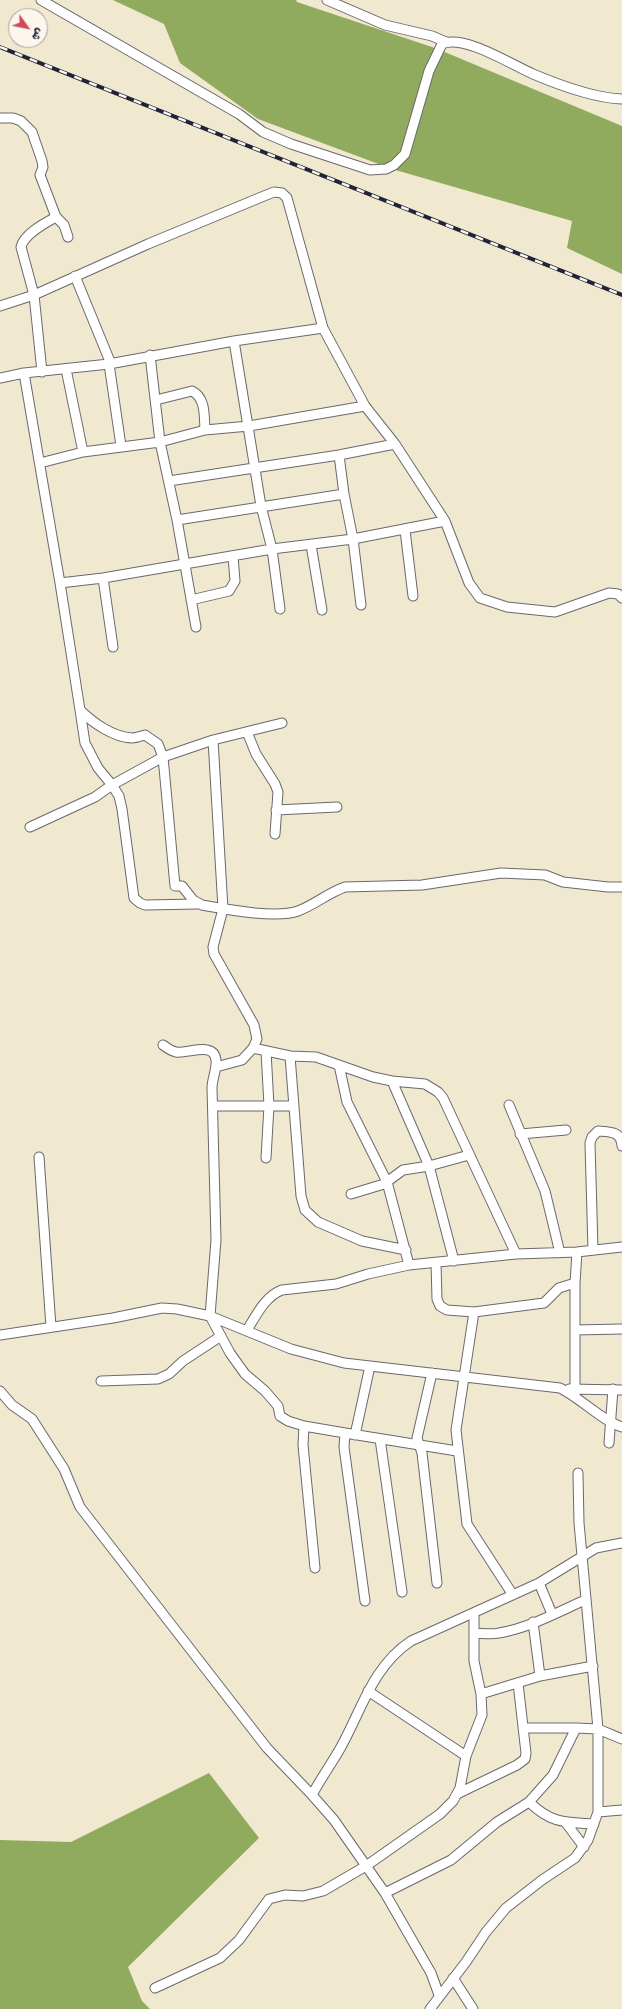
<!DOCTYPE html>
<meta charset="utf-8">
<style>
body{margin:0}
#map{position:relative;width:622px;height:2009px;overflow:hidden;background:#f0e9cf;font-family:Kalam,"Playpen Sans Arabic",sans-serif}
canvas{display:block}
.north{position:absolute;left:8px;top:8px;width:40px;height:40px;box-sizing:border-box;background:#fbf7ec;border:1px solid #a4a2a5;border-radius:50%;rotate:123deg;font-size:11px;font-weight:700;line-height:16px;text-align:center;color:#22223b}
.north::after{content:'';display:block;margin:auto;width:14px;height:18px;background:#d1495b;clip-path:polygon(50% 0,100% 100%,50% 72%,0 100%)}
</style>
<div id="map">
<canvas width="622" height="2009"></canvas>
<div class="north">ش</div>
</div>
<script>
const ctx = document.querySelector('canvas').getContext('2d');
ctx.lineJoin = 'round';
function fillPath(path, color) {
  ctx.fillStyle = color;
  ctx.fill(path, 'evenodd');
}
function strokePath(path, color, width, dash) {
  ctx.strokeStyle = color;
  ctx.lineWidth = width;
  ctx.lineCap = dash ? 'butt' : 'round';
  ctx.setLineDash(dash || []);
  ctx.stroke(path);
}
fillPath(new Path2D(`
 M113,0H296L297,2L435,48L622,126V274L567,248L572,221L392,169L258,119L180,63L164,24Z
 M209,1773L259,1838L128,1967L142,2001L150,2009H0V1840L71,1842Z`), '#90ab5d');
const minor = new Path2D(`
 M41,0L239,114L263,132L291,144L370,170L386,169L394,165L405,154L429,71L442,44C464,34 512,65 533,74C559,85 594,98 622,99
 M327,0L385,25L432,36L446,42
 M0,118H13L21,121L32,132L42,161L43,167L40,175L56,217L64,225L68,237
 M75,276L111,364
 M0,306L34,295L148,244L264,196L274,192L282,193L287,198L323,328L365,406L395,444L445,521L469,583L480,598L507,607L555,612L609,593L618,594L622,598
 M234,341L261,506L272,549L280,609
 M150,355L160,442L177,520L196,627
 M109,364L121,446
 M66,369L83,452
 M42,372L34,295L21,247C24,234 45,223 56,217
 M24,373L60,583L80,710C93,723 113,737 132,738C136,738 141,736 145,735L158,744L163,757L175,886H182L193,900L202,905C225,909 276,919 298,911C314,905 328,893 345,887L422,885L501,873L545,875L563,882L608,887H622
 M0,378L24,373L109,364L234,341L323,328
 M156,400L192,391C206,398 204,416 205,430
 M339,455L344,494
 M40,463L83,452L160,442L205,430L249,426L365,406
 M169,481L339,455L395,444
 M177,520L344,494L353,539L361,605
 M405,530L413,596
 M311,545L322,610
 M103,578L113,647
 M60,583L103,578L272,549L353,539L445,521
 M191,600L229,591L235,581L233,556
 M80,710L85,743L98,768L112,785L119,796L122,809L134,898L140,903L145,905L197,904
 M247,732L256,754L275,784L278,792L275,834
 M213,740L223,909L213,947L214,954L254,1025L257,1039L253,1048L242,1060L216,1067
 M276,810L337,807
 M30,827L95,797L112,785L163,757L213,740L282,723
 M163,1045C167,1048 171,1051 176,1052C188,1054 214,1041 216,1060C217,1069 212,1079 212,1088L216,1240L210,1316L230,1353L245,1374L265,1391L278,1406L280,1416L288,1421L304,1426L345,1433L457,1451
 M253,1048L290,1056L316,1057L373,1077L392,1081L425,1084L438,1092L443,1098L516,1254
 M290,1056L301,1196L305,1210L318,1222L362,1241L406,1250
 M339,1065L347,1102L387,1182L409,1265
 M392,1081L429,1166L454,1261
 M509,1105L545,1191L560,1253
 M213,1106H293
 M520,1134L566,1130
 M39,1157L51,1327
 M266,1158L269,1106L266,1051
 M351,1194L384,1184L403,1170L429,1166L469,1155
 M593,1250L590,1143L592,1137L598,1131C610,1132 621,1131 622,1146
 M436,1263L437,1299L440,1306L447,1310L474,1312L456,1430L467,1524L513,1595
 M474,1312L544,1303L559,1288L575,1283
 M247,1330C256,1316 265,1296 282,1290L336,1284L368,1274L409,1265L516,1254L577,1252L622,1247
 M575,1330L622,1329
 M0,1335L113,1318L162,1308L177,1309L210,1316L291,1349L344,1363L560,1388C582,1399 601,1420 622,1427
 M432,1373L417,1438L422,1453L437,1583
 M101,1381L158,1379L169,1374L183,1361L221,1336
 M569,1389L622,1390
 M0,1391L12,1405L32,1419L64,1469L80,1507L267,1748L312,1795L334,1820L385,1893L431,1973L439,1995
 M575,1395V1283L577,1252
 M304,1426L303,1445L315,1568
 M345,1433L344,1447L365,1601
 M355,1435L370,1366
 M380,1439L402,1592
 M609,1443L613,1389
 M539,1583L552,1614
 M533,1622L540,1676
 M474,1633C482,1633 491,1635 499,1633C529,1628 558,1612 585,1600
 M368,1691L466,1756
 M481,1694L540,1676L593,1666
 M523,1728H576L598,1729L622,1739
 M457,1794L517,1765L525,1759L526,1753L518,1683
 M312,1795C321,1778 332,1763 341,1747C362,1709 373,1666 411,1641L539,1583L596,1548L622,1543
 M529,1802C552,1824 565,1822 594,1824
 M598,1812L622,1810
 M566,1823L584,1847
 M385,1893L451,1860L497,1822L529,1802L553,1775L576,1728
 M453,1978L473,2009
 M155,1988L220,1958L239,1940L269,1899L285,1895L303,1896L323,1891L366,1866L440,1814L453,1801L460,1788L466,1756L482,1715L481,1694L474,1661V1613
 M430,2009L466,1962L486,1932L506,1908L542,1880L575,1858L588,1840L598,1812V1729L579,1523L578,1473`);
strokePath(minor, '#6a686f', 11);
strokePath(minor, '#fff', 9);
const rail = new Path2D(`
 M0,47L622,295`);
strokePath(rail, '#22223b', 4);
strokePath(rail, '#fbf7ec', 2.5, [8]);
</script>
